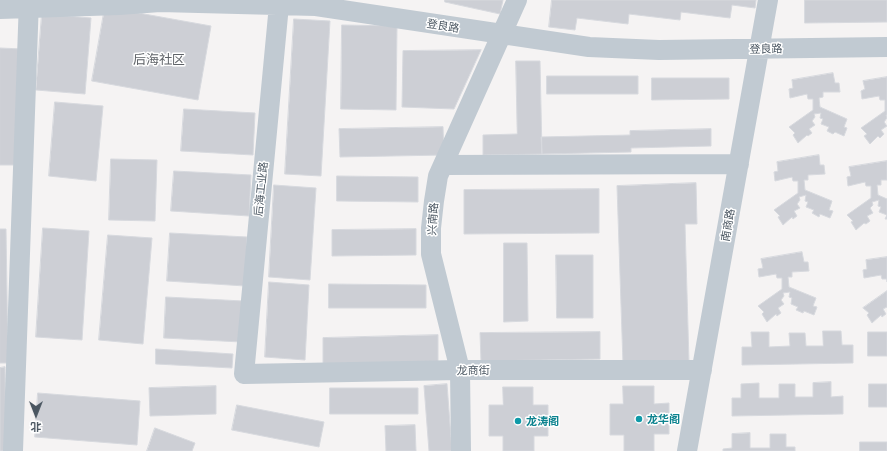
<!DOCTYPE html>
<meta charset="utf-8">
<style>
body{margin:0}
#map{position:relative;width:887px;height:451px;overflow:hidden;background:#f5f3f3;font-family:Commissioner,"Noto Sans SC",sans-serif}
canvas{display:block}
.north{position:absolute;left:16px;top:395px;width:40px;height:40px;-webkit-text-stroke:3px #fff;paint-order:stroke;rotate:180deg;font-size:11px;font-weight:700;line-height:16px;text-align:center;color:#4a5661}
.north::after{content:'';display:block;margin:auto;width:14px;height:18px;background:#4a5661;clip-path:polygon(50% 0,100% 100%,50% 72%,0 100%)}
</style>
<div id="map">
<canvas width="887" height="451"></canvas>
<div class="north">北</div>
</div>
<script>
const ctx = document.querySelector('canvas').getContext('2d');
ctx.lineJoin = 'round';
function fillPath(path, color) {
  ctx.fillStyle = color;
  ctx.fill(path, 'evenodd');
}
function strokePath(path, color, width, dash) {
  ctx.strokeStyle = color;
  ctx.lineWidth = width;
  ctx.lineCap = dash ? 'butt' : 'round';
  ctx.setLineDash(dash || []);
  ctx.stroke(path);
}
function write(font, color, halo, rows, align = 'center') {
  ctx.font = font + ' Commissioner,"Noto Sans SC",sans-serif';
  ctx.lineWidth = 3;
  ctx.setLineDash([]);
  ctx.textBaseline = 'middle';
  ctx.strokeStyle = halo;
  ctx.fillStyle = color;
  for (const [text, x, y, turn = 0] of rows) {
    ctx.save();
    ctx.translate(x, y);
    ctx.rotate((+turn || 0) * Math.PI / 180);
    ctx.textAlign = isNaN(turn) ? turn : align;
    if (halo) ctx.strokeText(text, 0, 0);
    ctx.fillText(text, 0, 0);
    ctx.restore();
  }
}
const building = new Path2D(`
 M445,0H503L500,14L445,2Z
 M552,0H756L755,8L732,5L730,18L681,12L680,20L629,14L628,24L577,18L575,30L549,27Z
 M805,0H887V22L805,23Z
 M105,7L211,26L198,100L92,81Z
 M42,14L91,18L85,94L36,90Z
 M294,19L330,21L321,176L285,174Z
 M342,25L397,26L396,110L341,109Z
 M0,48L22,49L17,165H0Z
 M481,50L454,109L402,107L403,51Z
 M516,61H540L542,154L483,155V135L517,134Z
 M833,73L835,83H839L840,92H823V97L819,98L820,107L847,119L844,127L847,128L844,136L835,132L833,134L827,131L829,127L821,124L823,119L820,118L821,113L814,114L815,117L812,121L815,125L809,129L812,133L808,136L807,135L798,143L793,135L795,133L789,127L813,110V99H808L807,94L790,98L789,89L793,88L792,80Z
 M547,76H638V94H547Z
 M887,77V115H886L887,118L884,122L887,126L881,130L884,134L880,138L878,136L870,144L864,136L867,134L861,128L885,111V100H880L879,96L862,99L861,91L865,89L863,81Z
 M652,78H729V99L652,100Z
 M55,102L103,106L96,181L49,176Z
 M184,109L255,113L253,155L181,151Z
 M443,127L444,155L340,157L339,129Z
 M711,129V146L631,148V152L542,154L541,137L630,135V131Z
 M819,155L820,165H824L825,174L808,175V180H804L805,190L832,201L829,210L833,211L830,218L820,214L819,217L812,213L814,210L806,207L808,202L805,201L806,195L799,197L800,200L797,204L800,208L794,211L797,216L793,219L792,217L783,225L778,217L780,216L774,210L798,193V181H793L792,177L775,181L774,172L778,171L777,162Z
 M111,159L157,160L155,221L109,220Z
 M887,161V180H881V185H877L878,195L887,199V219H885L887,215L879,212L881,207L878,206L879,200L872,202L873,205L870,208L873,213L867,216L870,221L866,224L864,223L856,230L851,222L853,221L847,215L871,198V186H866L865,182L848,186L847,177L851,176L849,167Z
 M174,171L251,175L249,216L171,211Z
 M337,176L418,177V202L337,201Z
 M696,183L697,224H685L689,362L623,364L617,186Z
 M274,185L316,188L310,280L269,277Z
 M599,189V233L464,234V190Z
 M43,228L89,231L82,340L36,337Z
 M0,229H6L8,363H0Z
 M416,229V255L332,256V230Z
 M170,233L247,237L245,286L167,281Z
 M108,235L152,238L143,344L99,340Z
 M504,243H527L528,321L504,322Z
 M802,252L804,262H808L809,271L792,272V277H788L789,287L816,298L813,306L817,307L814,315L804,311L803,313L796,310L798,307L791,304L792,298L789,297L790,292L783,293L784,296L781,300L784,304L778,308L781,313L777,316L776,314L767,322L762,314L764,312L758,306L782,289V278H777L776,274L759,277L758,269L763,268L761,259Z
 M556,255H593V318H557Z
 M887,257V282V279H882L881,275L864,278L863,270L867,269L866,260Z
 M269,282L309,285L305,360L265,357Z
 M329,284L426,285V308H329Z
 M887,291V307L883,309L886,314L882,317L881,315L872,323L867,315L869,313L863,308Z
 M166,297L243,301L241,342L164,338Z
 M823,331H841L842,345H853V363L742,365V347H752L751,332H769V347L790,346L789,333H805L806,346H823Z
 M600,332V359L481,361L480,333Z
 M868,332H887V356H868Z
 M438,335V362L323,364V338Z
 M156,349L233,354L232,368L156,364Z
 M5,367L6,451H0V368Z
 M831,382V397L843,396V414L732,416V398H741V384L759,383V398H779V384H795V397H813V383Z
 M447,384L452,451H429L424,386Z
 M869,384H887V407H869Z
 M216,386V414L150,416L149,388Z
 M623,386H654V404L669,403V434H654V451H624V435H610V404H623Z
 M503,387H533V405H548V436H534V451H503V436H489V405H503Z
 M330,388H418V414H330Z
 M38,393L140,401L137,445L35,437Z
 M237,405L324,422L319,447L232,430Z
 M415,425L416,451H386L385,426Z
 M155,428L195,443L192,451H147Z
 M750,433V448H770V434H786V447H795V451H723V449L732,448V434Z
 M860,442H887V451H860Z`);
fillPath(building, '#cdcfd5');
strokePath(building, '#d7d9de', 1);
strokePath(new Path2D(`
 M279,5L244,374L460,370H702
 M0,9L119,5L160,2L316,6L589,47L659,50L887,47
 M443,165L739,164
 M13,451L29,0
 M461,451L460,370L431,254V228L434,201L438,176L517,0
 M687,451L768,0`), '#c1cad2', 20);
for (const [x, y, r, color] of [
 [639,419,4,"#0f9aa8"],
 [518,421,4,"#0f9aa8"]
]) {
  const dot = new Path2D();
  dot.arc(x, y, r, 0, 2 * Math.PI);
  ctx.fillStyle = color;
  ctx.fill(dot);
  strokePath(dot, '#fff', 1.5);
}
write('11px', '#4a5661', '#fff', [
 ["登良路",443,26,9],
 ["登良路",766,49,-1],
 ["后海工业路",261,189,-84],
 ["兴南路",433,219,-86],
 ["南商路",728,225,-80],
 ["龙商街",473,370]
]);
write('bold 11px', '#0d838f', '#fff', [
 ["龙华阁",647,419],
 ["龙涛阁",526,421]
], 'left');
write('13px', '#5f6368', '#fff', [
 ["后海社区",159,60]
]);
</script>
